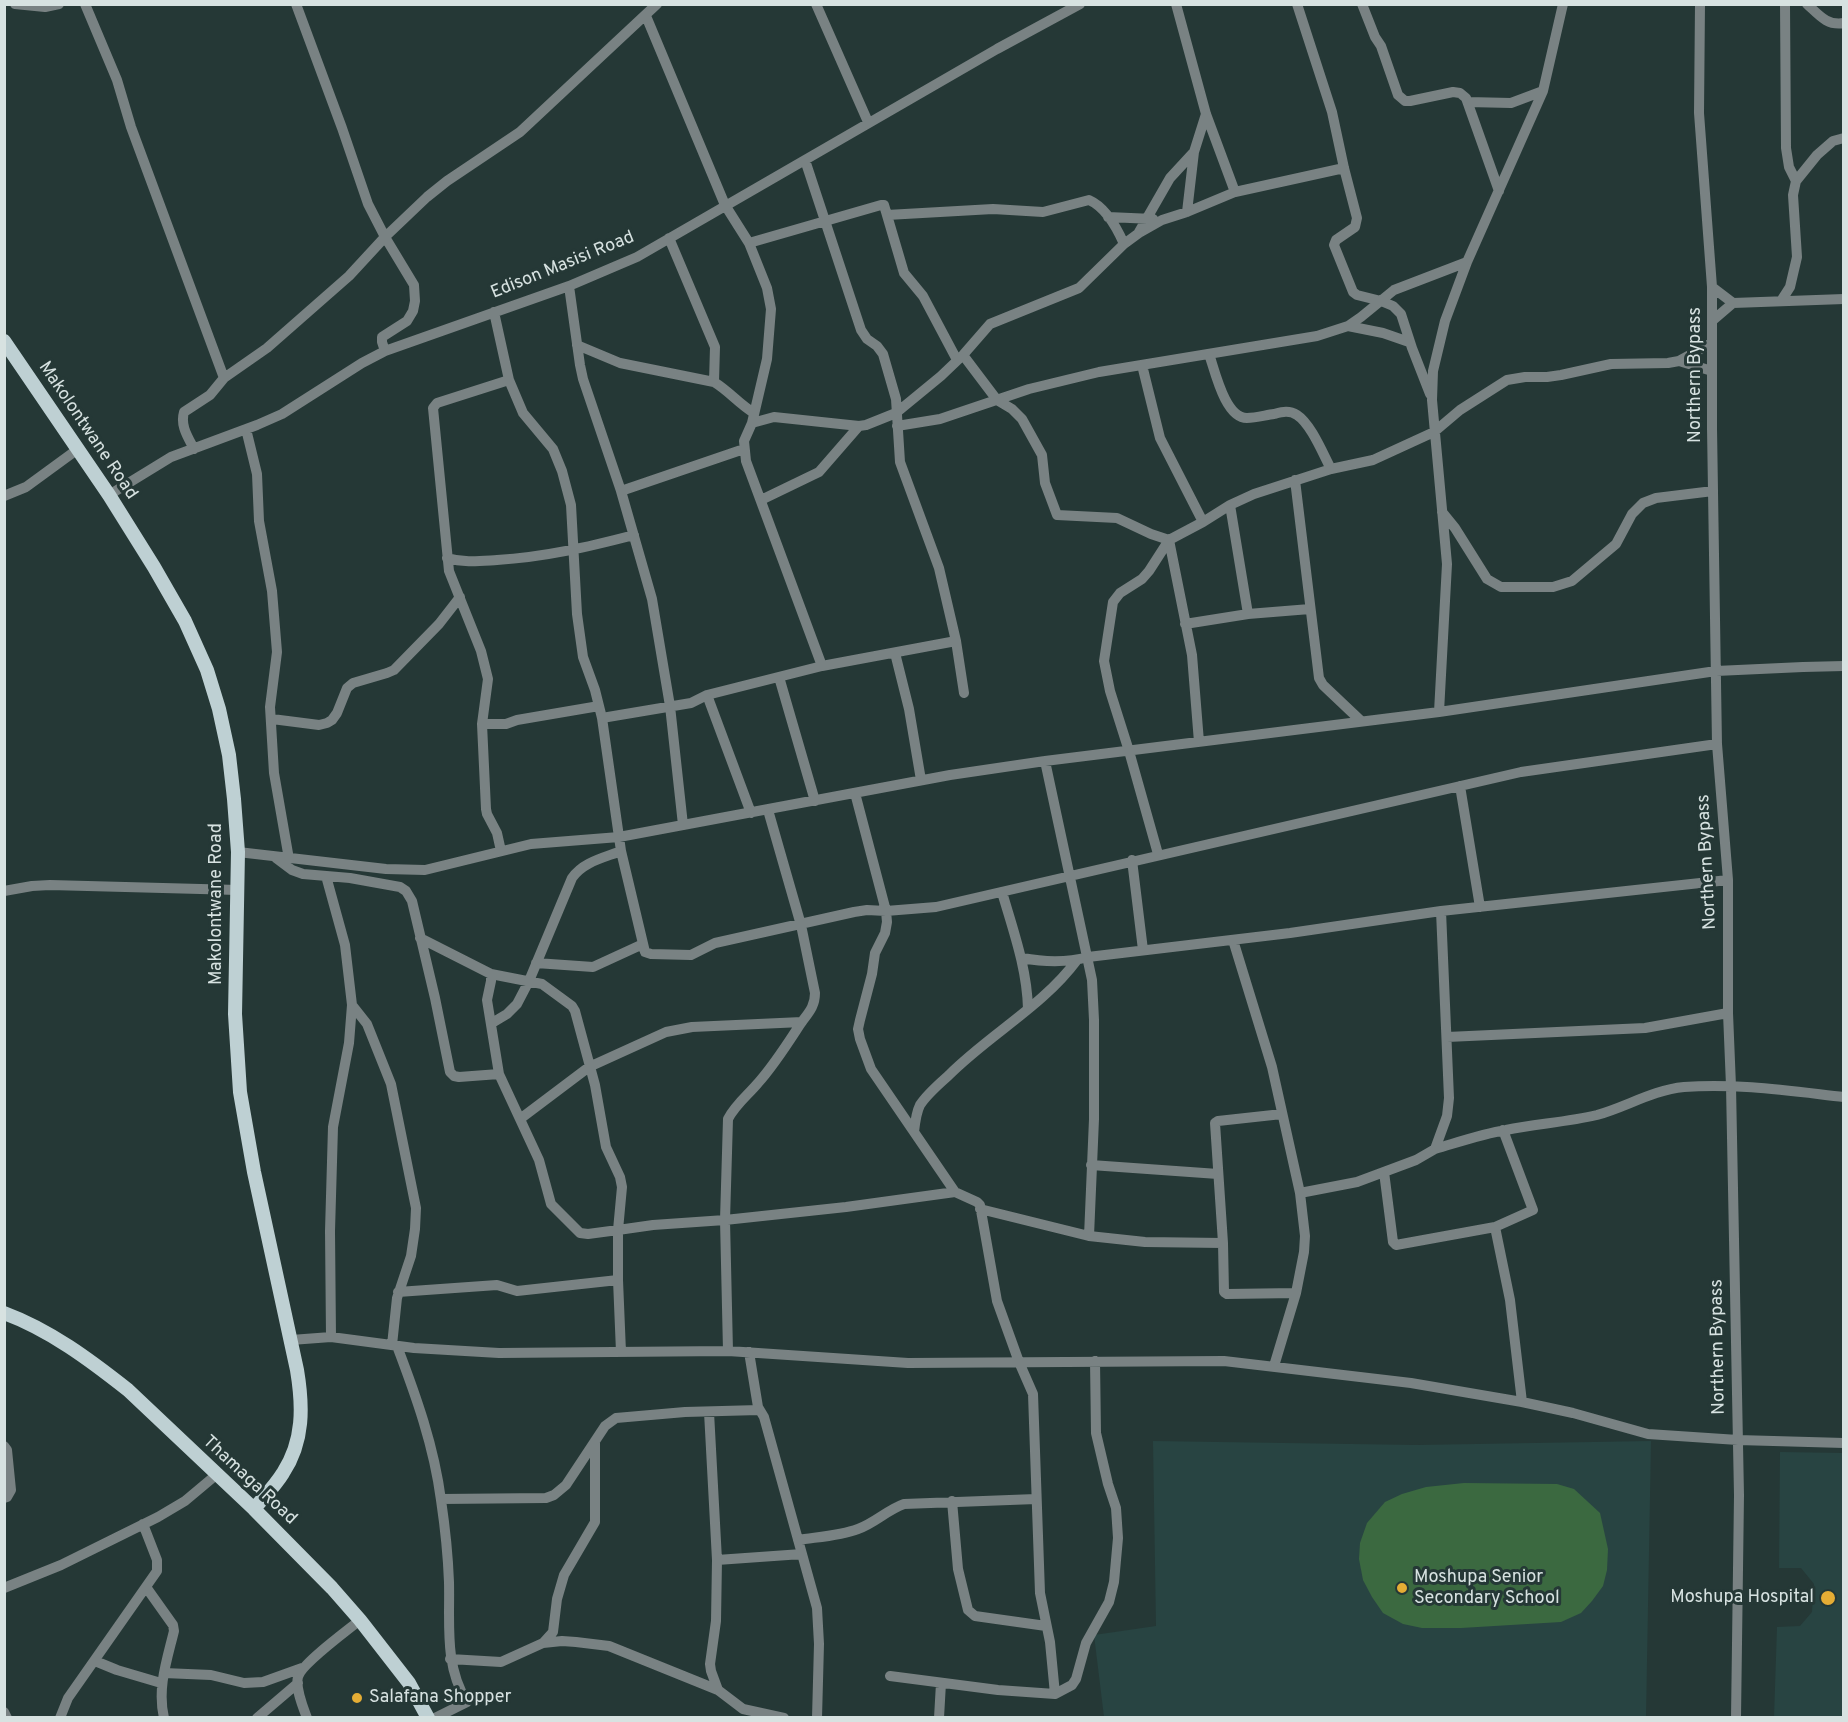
<!DOCTYPE html>
<style>
body{margin:0}
#map{position:relative;width:1848px;height:1722px;overflow:hidden;background:#253836;font-family:Overpass,sans-serif}
canvas{display:block}
.frame{position:absolute;inset:0;border:6px solid #d7e2e1;pointer-events:none}
</style>
<div id="map">
<canvas width="1848" height="1722"></canvas>
<div class="frame"></div>
</div>
<script>
const ctx = document.querySelector('canvas').getContext('2d');
ctx.lineJoin = 'round';
function fillPath(path, color) {
  ctx.fillStyle = color;
  ctx.fill(path, 'evenodd');
}
function strokePath(path, color, width, dash) {
  ctx.strokeStyle = color;
  ctx.lineWidth = width;
  ctx.lineCap = dash ? 'butt' : 'round';
  ctx.setLineDash(dash || []);
  ctx.stroke(path);
}
function write(font, color, halo, rows, align = 'center') {
  ctx.font = font + ' Overpass,sans-serif';
  ctx.lineWidth = 6;
  ctx.setLineDash([]);
  ctx.textBaseline = 'middle';
  ctx.strokeStyle = halo;
  ctx.fillStyle = color;
  for (const [text, x, y, turn = 0] of rows) {
    ctx.save();
    ctx.translate(x, y);
    ctx.rotate((+turn || 0) * Math.PI / 180);
    ctx.textAlign = isNaN(turn) ? turn : align;
    if (halo) ctx.strokeText(text, 0, 0);
    ctx.fillText(text, 0, 0);
    ctx.restore();
  }
}
fillPath(new Path2D(`
 M1153,1441L1417,1445L1651,1441L1646,1717H1104L1094,1635L1156,1626Z
 M1780,1452L1843,1453V1717H1774L1777,1627L1800,1626L1812,1612L1814,1584L1801,1568H1779Z`), '#284442');
fillPath(new Path2D(`
 M1464,1483L1557,1484L1574,1489L1600,1513L1608,1549L1607,1570L1603,1586L1592,1601L1581,1613L1561,1622L1461,1628H1422L1403,1624L1383,1613L1372,1597L1363,1580L1359,1559L1360,1543L1367,1523L1385,1502L1402,1494L1426,1487Z`), '#3b6940');
strokePath(new Path2D(`
 M15,4L45,7L59,4
 M85,4L117,80L131,127L224,378
 M296,4L342,128L368,204L385,237L414,285L415,301L413,311L407,321L382,337V342L385,351
 M816,4L868,122
 M1176,4L1206,114L1235,192
 M1297,4L1332,112L1344,168L1357,218L1355,227L1336,240L1334,245L1353,292L1357,295L1381,301L1393,306L1401,314L1412,348L1430,394
 M1362,4L1375,37L1381,46L1398,95L1405,101H1410L1453,92L1460,93L1466,98L1499,191
 M1700,4L1699,113L1712,287V428L1717,744L1728,880V1013L1731,1086L1739,1495L1736,1718
 M1785,4L1786,148L1789,167L1796,181
 M1807,4C1819,15 1827,26 1844,23
 M646,16L725,205L749,243L767,288L771,309L767,359L752,423L744,441L746,461L822,666
 M1468,102L1511,103L1543,91
 M805,160L861,330L867,339L877,346L883,354L896,399L900,462L939,568L956,641L964,693
 M1187,212L1194,152L1206,114
 M887,215L993,209L1043,212L1089,200C1105,207 1117,228 1124,244
 M1108,217L1153,219
 M1139,232L1170,178L1194,152
 M669,238L715,347L714,382
 M749,243L881,205H884L904,273L923,296L957,360
 M569,286L580,365L583,379L621,491L652,599L670,706L683,825
 M1712,287L1733,303L1844,299
 M1781,301L1790,287L1797,257L1793,195L1796,181L1817,155L1833,141L1844,138
 M494,312L509,380L523,413L553,449L562,471L571,505L577,614L583,657L595,690L602,718L621,851L645,952L651,954L691,955L715,943L854,912L867,910L886,911L887,922L885,933L875,953L872,974L860,1020L858,1029L860,1039L871,1069L955,1192
 M1712,321L1733,303
 M1348,326L1383,333L1409,342
 M577,345L620,363L714,382C729,391 739,404 754,413
 M1209,354C1215,371 1225,418 1247,418C1256,418 1266,415 1274,414C1282,412 1289,410 1297,415C1311,424 1323,454 1331,469
 M963,355L997,400L1012,409L1022,419L1042,455L1045,483L1057,515L1117,518L1151,534L1169,540L1192,655L1199,742
 M1679,361L1712,371
 M1142,365L1160,438L1203,522
 M752,423L774,417L859,426L866,425L896,413L941,376L963,355L990,324L1079,288L1124,244L1139,233L1162,220L1187,212L1235,192L1344,168
 M897,426L940,419L1029,389L1099,372L1317,336L1348,326L1361,317L1394,290L1467,262
 M246,429L257,474L259,521L272,591L277,652L270,707L274,773L289,859
 M194,449C188,437 180,426 184,412L210,395L224,378L267,348L349,276L385,237L427,197L447,181L520,132L657,4
 M1295,480L1319,678L1323,685L1361,721
 M621,491L744,449
 M109,495L171,457L257,425L282,414L362,363L385,351L569,286L637,257L997,49L1080,4
 M4,496L26,487L78,449
 M761,500L819,472L859,426
 M1230,505L1248,614
 M1442,512L1455,528L1487,579L1501,587H1553L1572,581L1616,544L1632,514L1643,503L1656,498L1713,491
 M447,558C464,563 480,561 497,560C545,557 588,547 634,535
 M1185,624L1248,614L1310,609
 M895,653L909,709L921,780
 M779,677L815,801
 M707,695L751,813
 M1439,712L1447,564L1432,400L1433,371L1445,321L1467,262L1543,91L1563,4
 M602,718L691,703L707,695L822,666L956,641
 M272,719L319,725L327,723L332,720L337,713L347,688L353,683L387,673L394,670L439,624L460,597
 M482,724H506L517,720L599,706
 M1045,761L1092,980L1094,1020V1119L1089,1236L1145,1242L1223,1243L1224,1292L1227,1294L1296,1293L1274,1366
 M1460,786L1480,907
 M855,793L886,911L936,907L1521,772L1717,744
 M501,851L497,833L487,814L486,809L482,724L488,679L481,651L449,571L433,408L437,403L509,380
 M238,852L386,869L425,870L531,844L619,837L950,775L1045,761L1439,712L1716,671L1803,667L1844,666
 M1158,854L1129,751L1110,691L1104,661L1113,602L1120,593L1142,579L1149,571L1169,540L1203,522L1230,505L1254,494L1331,469L1373,460L1434,432L1460,410L1507,380L1525,377H1547L1561,375L1611,364L1668,363L1679,361L1712,343
 M276,858L292,870L303,874L350,878L400,887L406,891L412,901L435,998L450,1072L454,1076L459,1077L499,1074
 M1132,860L1143,950
 M326,876L345,945L352,1005L349,1043L333,1127L330,1231L331,1337
 M4,891L32,886L50,885L238,890
 M1002,892C1013,930 1027,968 1028,1009
 M1441,911L1728,880
 M420,938L491,974V981L487,1000L499,1074L539,1160L551,1204L580,1233L588,1234L618,1230V1280L621,1352
 M1233,940L1272,1067L1300,1193
 M1022,958C1044,962 1066,963 1088,957L1290,933L1441,911L1449,1098L1447,1116L1435,1149L1416,1160L1357,1182L1300,1193L1305,1236L1304,1252L1296,1293
 M536,963L593,967L643,944
 M491,974L542,984L572,1006L575,1011L595,1085L606,1147L620,1177L622,1187L618,1230L653,1225L725,1220L728,1119C735,1105 748,1095 758,1083C774,1065 786,1046 799,1026C807,1014 815,1008 815,993L801,925L768,810
 M352,1005L367,1024L391,1084L416,1208L415,1229L411,1256L397,1298L392,1345
 M492,1023L507,1014L517,1004L529,981L572,878C583,862 603,858 621,851
 M1447,1037L1645,1028L1728,1013
 M520,1119L589,1067L666,1032L692,1027L802,1022
 M914,1132C915,1123 916,1113 920,1105C927,1094 939,1084 949,1075C990,1034 1043,1006 1077,960
 M1435,1149C1459,1142 1482,1134 1506,1130C1536,1124 1567,1122 1597,1115C1626,1107 1653,1090 1684,1087C1737,1083 1790,1091 1844,1097
 M1091,1165L1218,1174
 M1384,1172L1393,1242L1396,1245L1495,1227L1510,1300L1522,1402
 M980,1209L1089,1236
 M1495,1227L1533,1210L1503,1130
 M1223,1243L1215,1123L1218,1121L1282,1114
 M398,1292L497,1285L517,1291L618,1280
 M291,1340L331,1337L414,1348L499,1353L728,1351L908,1363L1224,1361L1411,1383L1522,1402L1573,1413L1648,1434L1738,1440L1844,1443
 M397,1346C416,1396 434,1446 441,1500C445,1527 448,1555 449,1582C450,1623 444,1666 467,1702L435,1718
 M728,1351L725,1220L846,1207L955,1192L977,1202L980,1205L997,1301L1019,1362L1033,1394L1040,1593L1050,1642L1055,1694
 M749,1352L758,1407L764,1417L817,1608L819,1644L817,1718
 M709,1412L717,1560L716,1621L710,1664L711,1671L718,1690
 M4,1446L7,1450L11,1490L7,1497L4,1498
 M441,1499L546,1498L554,1495L566,1485L605,1426L616,1418L685,1412L759,1410
 M952,1501L958,1569L968,1610L975,1616L1046,1626
 M798,1540C817,1537 840,1536 858,1529C875,1523 887,1510 904,1504L1036,1499
 M717,1560L802,1554
 M146,1587L173,1625L174,1631C167,1660 157,1688 164,1718
 M4,1588L61,1565L158,1517L185,1501L216,1475
 M543,1643L553,1632L557,1599L564,1575L595,1522V1441
 M450,1659L501,1662L543,1643L562,1641L576,1642L609,1646L718,1690L743,1709L784,1718
 M95,1661L117,1670L161,1683
 M164,1673L211,1675L244,1683L263,1682L302,1668
 M890,1676L998,1690L1055,1694L1072,1685L1076,1679L1086,1643L1109,1602L1114,1582L1118,1538L1116,1508L1108,1484L1096,1433L1095,1361
 M4,1712L7,1718
 M60,1718L68,1698L157,1571V1560L143,1524
 M257,1718L298,1683
 M307,1718C303,1707 295,1688 298,1677C301,1664 348,1630 360,1620
 M939,1718L941,1683`), '#798283', 10);
strokePath(new Path2D(`
 M4,341L109,495L154,567L185,621L207,670L219,709L229,755L234,799L238,852L235,1014L240,1092L254,1172L297,1370C303,1406 304,1441 283,1473C275,1486 264,1497 254,1509
 M4,1313C50,1330 90,1360 128,1390L254,1509L332,1588L360,1620L409,1683L428,1718`), '#bed0d3', 14);
for (const [x, y, r, color] of [
 [1402,1588,6,"#e5ad35"],
 [1828,1598,8,"#e5ad35"],
 [357,1698,6,"#e5ad35"]
]) {
  const dot = new Path2D();
  dot.arc(x, y, r, 0, 2 * Math.PI);
  ctx.fillStyle = color;
  ctx.fill(dot);
  strokePath(dot, '#253836', 2);
}
write('18px', '#d7e2e1', '#253836', [
 ["Edison Masisi Road",563,266,-22],
 ["Northern Bypass",1696,375,-90],
 ["Makolontwane Road",87,431,56],
 ["Northern Bypass",1708,862,-93],
 ["Makolontwane Road",217,904,-90],
 ["Northern Bypass",1719,1347,-91],
 ["Thamaga Road",249,1481,43]
]);
write('18px', '#d7e2e1', '#253836', [
 ["Moshupa Senior",1414,1578],
 ["Secondary School",1414,1599],
 ["Moshupa Hospital",1814,1598,"right"],
 ["Salafana Shopper",369,1698]
], 'left');
</script>
